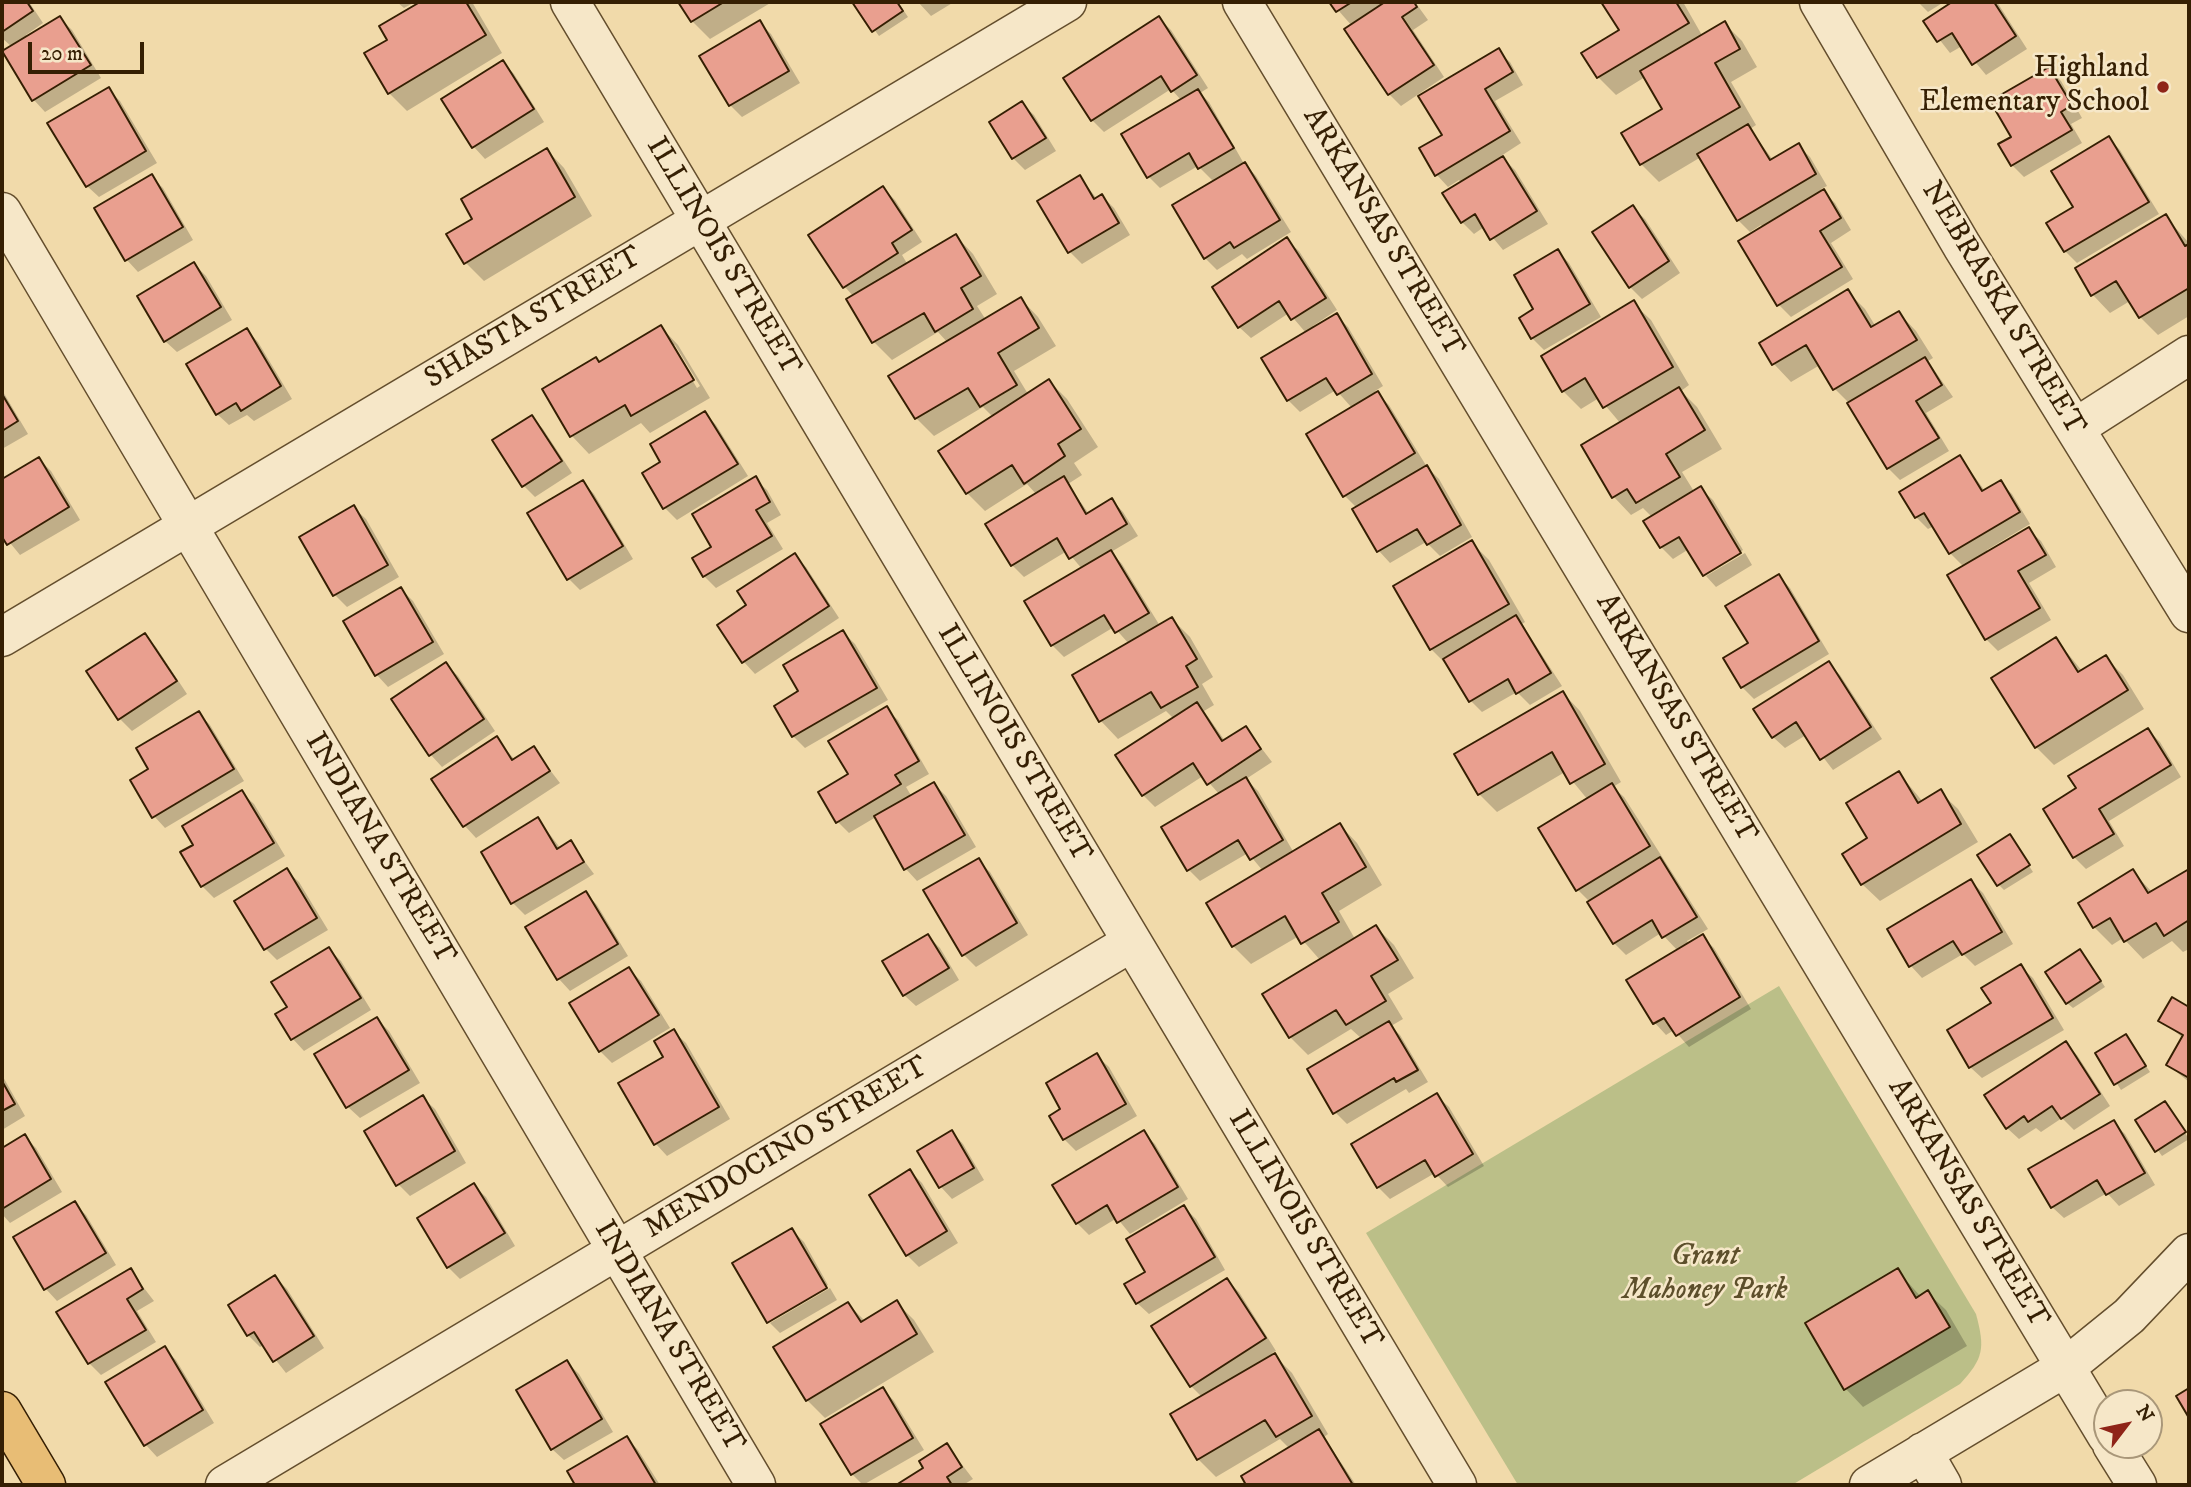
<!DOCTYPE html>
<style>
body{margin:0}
#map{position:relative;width:2191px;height:1487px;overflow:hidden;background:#f1daaa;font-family:"IM FELL DW Pica",serif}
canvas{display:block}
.frame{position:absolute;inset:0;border:4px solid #351f03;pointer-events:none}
.north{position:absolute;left:2093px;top:1389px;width:70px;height:70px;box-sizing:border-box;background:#f6e7c8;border:2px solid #a99779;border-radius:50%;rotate:58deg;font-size:19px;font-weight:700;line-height:28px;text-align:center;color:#351f03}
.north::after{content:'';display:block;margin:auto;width:24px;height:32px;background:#8f2418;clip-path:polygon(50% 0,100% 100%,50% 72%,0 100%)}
.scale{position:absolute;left:28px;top:42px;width:116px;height:32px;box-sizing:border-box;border:4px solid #351f03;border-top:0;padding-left:9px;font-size:21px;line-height:24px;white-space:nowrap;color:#351f03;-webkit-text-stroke:5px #f6e7c8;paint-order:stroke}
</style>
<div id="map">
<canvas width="2191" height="1487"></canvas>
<div class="frame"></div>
<div class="north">N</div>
<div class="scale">20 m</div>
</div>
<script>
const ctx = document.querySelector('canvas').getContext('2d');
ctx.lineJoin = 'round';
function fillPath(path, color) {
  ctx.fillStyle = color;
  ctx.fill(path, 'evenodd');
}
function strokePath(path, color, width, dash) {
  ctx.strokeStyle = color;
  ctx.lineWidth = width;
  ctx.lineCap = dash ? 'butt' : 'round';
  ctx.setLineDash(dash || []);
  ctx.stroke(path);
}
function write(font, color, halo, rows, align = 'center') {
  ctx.font = font + ' "IM FELL DW Pica",serif';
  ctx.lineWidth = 5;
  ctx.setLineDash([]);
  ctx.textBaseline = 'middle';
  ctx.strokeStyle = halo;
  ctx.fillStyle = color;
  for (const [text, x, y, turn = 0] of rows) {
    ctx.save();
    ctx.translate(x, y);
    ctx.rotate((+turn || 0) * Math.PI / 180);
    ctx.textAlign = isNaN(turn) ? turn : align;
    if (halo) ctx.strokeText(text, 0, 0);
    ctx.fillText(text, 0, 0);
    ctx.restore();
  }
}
fillPath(new Path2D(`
 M1779,986L1976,1314C1985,1348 1984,1358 1960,1384L1792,1485H1518L1366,1233Z`), '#bbbf88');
fillPath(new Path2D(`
 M2,2H29L43,23L26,35L28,38L60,18L72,30L101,78L45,112L34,100L4,52L12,47L2,38Z
 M397,2H415L404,8Z
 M424,2H472L502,53L407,111L389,93V40L382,27Z
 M681,2H772L710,39L692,21Z
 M854,2H898L908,17L879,36Z
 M918,2H954L931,16Z
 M1331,2H1415L1428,20L1413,30L1444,77L1401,106L1389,94L1352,26Z
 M1604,2H1683L1703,37L1725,24L1742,41L1757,67L1731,82L1756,125L1750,129L1773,160L1799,146L1810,157L1827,186L1821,189L1835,203L1851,230L1831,243L1853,279L1791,317L1779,305L1763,228L1761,225L1750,232L1738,220L1701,157L1659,182L1641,164L1664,110L1645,77L1616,95L1598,77L1621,31Z
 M1918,2H1944L1928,12Z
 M1955,2H1997L2027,49L1986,75L1962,46L1950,53L1925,21Z
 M1159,18L1171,30L1208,88L1200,93L1209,102L1243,162L1256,176L1291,232L1247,259L1242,254L1217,270L1205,258L1214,182L1198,166L1160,188L1148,176L1181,100L1171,89L1104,132L1092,120L1065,78Z
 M759,22L771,34L800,83L742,117L730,105Z
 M1498,51L1510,62L1523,85L1495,101L1521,143L1501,156L1515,170L1548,224L1503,250L1484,227L1474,234L1462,222L1461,183L1459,180L1448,187L1437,175L1421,149L1444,135Z
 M503,62L514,74L544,122L485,159L474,147L443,99Z
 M2049,69L2061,81L2082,118L2071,124L2082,143L2024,177L2012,165L2014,137Z
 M109,90L120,101L157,163L99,197L87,186Z
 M1022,104L1034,115L1056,151L1025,170L1013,158L991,123Z
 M2109,138L2120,150L2159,214L2077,263L2065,251L2075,208Z
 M547,150L564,168L592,216L484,281L466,263L449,234L475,219Z
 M152,177L163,188L193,240L138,272L127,260Z
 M1080,177L1097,199L1102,196L1114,208L1130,235L1082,264L1070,252L1040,202Z
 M883,188L895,200L922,242L902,255L908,265L956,236L973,254L997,294L977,306L986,320L1021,299L1038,317L1056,346L1014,371L1028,394L1049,381L1067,399L1098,447L1074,463L1082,475L1068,484L1089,514L1112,500L1123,512L1138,536L1111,552L1122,564L1160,626L1172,619L1190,637L1213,677L1202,684L1214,705L1204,711L1225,741L1246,728L1272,762L1246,779L1258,791L1294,853L1340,825L1357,843L1382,885L1339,911L1355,939L1376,927L1394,945L1414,978L1388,994L1403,1019L1391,1026L1400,1035L1428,1082L1409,1093L1406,1089L1347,1124L1335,1112L1362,1039L1351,1029L1308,1055L1290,1037L1320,960L1299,936L1251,964L1233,946L1208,904L1263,871L1248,853L1200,881L1188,869L1220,795L1203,776L1155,807L1143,795L1174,719L1166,711L1118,739L1101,721L1129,644L1114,627L1064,657L1052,645L1082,569L1067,551L1024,577L1012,565L1037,495L1027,484L985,511L967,493L993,417L983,407L934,436L916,418L948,343L938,332L892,360L874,342L849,300L854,297L845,287Z
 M1633,208L1645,219L1680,273L1642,299L1630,287Z
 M2165,216L2189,243V316L2158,335L2140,317L2130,301L2110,313L2093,295Z
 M1287,240L1299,251L1337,310L1313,326L1314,328L1336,315L1348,327L1383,386L1375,391L1389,405L1427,467L1439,479L1472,537L1440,556L1426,542L1390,563L1379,551L1357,508L1345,496L1352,408L1336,390L1300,412L1288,400L1306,333L1289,313L1251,338L1239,327Z
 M1558,251L1569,263L1601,317L1544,350L1532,338L1536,310Z
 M194,264L206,276L232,320L177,352L165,341Z
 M1847,291L1865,309L1876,327L1899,313L1916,331L1933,358L1928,361L1953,397L1926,413L1949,451L1900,480L1888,468L1851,405L1835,389L1820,365L1791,382L1774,364L1761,343Z
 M1633,303L1651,320L1689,385L1681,391L1697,407L1722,449L1682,472L1695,493L1701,489L1713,500L1743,550L1705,575L1689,549L1673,559L1661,547L1653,518L1643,508L1631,515L1614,497L1621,424L1599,398L1581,409L1563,391Z
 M661,327L678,345L710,398L650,433L641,423L589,454L572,436L596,359L600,363ZM671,345H675L700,386L697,388Z
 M247,330L258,342L292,399L254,421L247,415L229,425L217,414Z
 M2,390L28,434L2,449Z
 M705,413L716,425L748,476L677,520L665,508L663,462Z
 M532,417L543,429L572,473L535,497L524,486Z
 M1960,457L1985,491L2000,482L2012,494L2030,524L1987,550L1989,553L2029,530L2041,541L2056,567L2029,583L2051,620L1998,651L1986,639L1964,567L1950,553L1934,526L1928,529L1916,517Z
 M39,459L51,471L80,520L20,555L2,533V481Z
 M755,479L767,490L781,515L767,523L783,549L716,588L704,576L713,548Z
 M583,482L594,494L633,559L580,590L569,579Z
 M354,508L366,519L399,577L347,607L335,595L301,537Z
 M1471,542L1489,560L1525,622L1522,624L1562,686L1530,705L1517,692L1482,712L1471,701L1449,667L1431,649Z
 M1745,553L1752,565L1716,587L1706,576Z
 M794,556L806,567L839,618L755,674L744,662L749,606Z
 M1779,576L1790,588L1829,654L1754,699L1742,687L1750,643Z
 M401,589L413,601L444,654L388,687L377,675Z
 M843,632L855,644L888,700L805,748L793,736L776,707L801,692Z
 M144,635L156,647L187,694L132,731L120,719L89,671Z
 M2056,639L2082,671L2105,657L2123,675L2144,709L2054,765L2036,747L1993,678Z
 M1828,663L1840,675L1882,739L1833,770L1806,735L1785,748L1773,737Z
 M446,664L458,676L495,731L442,767L431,755Z
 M1563,693L1580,711L1621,782L1613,787L1624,797L1708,929L1687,941L1689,944L1702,936L1714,948L1751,1009L1689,1047L1674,1030L1666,1035L1655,1023L1678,951L1661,933L1626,955L1614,943L1590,902L1578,890L1588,800L1565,772L1497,812L1479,794L1457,755Z
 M886,709L898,720L929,774L906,787L912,797L934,784L946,796L976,847L917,881L906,869L876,817L849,833L837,821L850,775Z
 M199,713L210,725L244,781L165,828L154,816L151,770Z
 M2148,730L2160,742L2181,777L2109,821L2124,846L2086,869L2074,857L2078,789Z
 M496,738L515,760L533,748L560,783L476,838L465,826L434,779Z
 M1899,773L1923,802L1940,792L1958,809L1978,842L1880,901L1862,884L1869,839Z
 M242,793L254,804L285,856L214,898L202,886L182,853L195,845Z
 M538,819L561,849L571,843L594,874L525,915L513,903L483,852Z
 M2012,840L2033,872L2004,890L1999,885Z
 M978,860L990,872L1028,935L976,967L964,955Z
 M287,871L299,882L328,930L277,960L266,949Z
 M2189,871V949L2183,952L2172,941L2143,959L2123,938L2112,945L2094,927L2133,872L2153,893Z
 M1971,881L1983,893L2013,944L1975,966L1963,954L1922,978L1911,966L1889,929Z
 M586,893L597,905L628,956L570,991L559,979Z
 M928,936L940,948L959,980L916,1006L904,995Z
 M329,949L341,961L371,1010L304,1051L293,1039L278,1014L289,1007Z
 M2085,957L2105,987L2073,1008L2067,1003Z
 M2021,967L2033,978L2064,1030L1982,1078L1970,1067L1993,1004Z
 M629,969L641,981L670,1028L612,1063L600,1051Z
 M2173,999L2189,1009V1082L2168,1065L2183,1038L2161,1020Z
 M377,1019L389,1031L420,1083L360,1118L348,1107Z
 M674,1032L686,1043L730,1119L667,1156L656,1144L665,1057Z
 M2126,1036L2150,1072L2121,1090L2097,1053Z
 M2065,1043L2077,1055L2110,1106L2074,1130L2062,1118L2041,1132L2036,1128L2019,1139L2007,1128Z
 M1097,1056L1109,1067L1137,1116L1076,1151L1064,1139L1063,1110Z
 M2,1075L25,1116L2,1130Z
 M1437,1096L1449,1107L1484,1166L1448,1187L1435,1173L1390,1199L1378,1187Z
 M423,1098L435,1109L466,1163L410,1196L398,1184Z
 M2165,1103L2189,1139L2162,1156L2137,1121Z
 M2113,1122L2125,1134L2155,1185L2119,1206L2107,1193L2064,1218L2052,1207Z
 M952,1132L963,1144L984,1180L952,1199L941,1187Z
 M1143,1132L1155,1144L1188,1199L1130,1234L1117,1218L1089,1235L1077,1223Z
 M24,1136L36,1148L62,1192L10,1223L2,1214V1150Z
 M910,1171L922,1183L958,1243L919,1267L907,1255Z
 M474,1186L486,1197L515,1246L460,1279L448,1267Z
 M74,1203L86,1215L116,1265L57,1301L46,1289Z
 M1184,1207L1196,1219L1225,1270L1149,1314L1137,1303L1148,1272Z
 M792,1230L804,1242L828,1285L769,1319V1323L768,1322Z
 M130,1270L154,1301L137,1311L156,1342L101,1375L89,1363Z
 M1897,1270L1921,1297L1928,1293L1946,1310L1967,1346L1863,1407L1846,1389Z
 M275,1277L287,1289L324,1348L286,1373L264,1345L260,1347L248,1335Z
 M1227,1280L1239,1292L1276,1351L1272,1353L1292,1373L1328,1434L1324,1437L1356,1485H1248L1243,1477L1290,1449L1280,1439L1216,1477L1198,1459L1202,1397L1191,1386Z
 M830,1288L837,1300L780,1333L770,1323Z
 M897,1303L914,1320L934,1352L825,1418L807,1400L848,1304L865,1321Z
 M165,1349L176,1360L214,1423L157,1457L146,1445L108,1382Z
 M567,1362L579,1374L613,1432L564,1460L552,1449Z
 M883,1389L894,1401L924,1450L863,1485L852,1474Z
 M627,1438L638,1450L660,1485H577L569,1472Z
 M947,1445L973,1479L963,1485H900L926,1469Z`), '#0003');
const building = new Path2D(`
 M2,2H27L33,11L2,32Z
 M420,2H466L486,35L388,94L364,53L387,40L379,26Z
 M678,2H724L691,22Z
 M852,2H897L903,11L872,32Z
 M1329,2H1352L1336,12Z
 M1385,2H1414L1417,7L1402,17L1434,65L1388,95L1344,29Z
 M1601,2H1676L1689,23L1597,78L1581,53L1619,30Z
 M1952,2H1994L2016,36L1972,65L1952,33L1937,42L1923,21Z
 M60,16L91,65L32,101L2,51Z
 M1159,16L1197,75L1171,92L1161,76L1091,121L1063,78Z
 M760,20L789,71L729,106L699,56Z
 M1725,21L1740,49L1715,63L1740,107L1640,165L1621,133L1662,109L1640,71Z
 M1499,48L1513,72L1485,89L1510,131L1435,176L1419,148L1442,135L1418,96Z
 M503,60L534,109L472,148L441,99Z
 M2049,67L2072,105L2061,112L2072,130L2011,166L1998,144L2011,137L1990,101Z
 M109,87L146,151L86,187L47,123Z
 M1198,89L1234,148L1198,169L1189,153L1147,178L1121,134Z
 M1022,101L1046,138L1012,159L989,122Z
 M1748,124L1770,160L1799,143L1816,174L1737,221L1697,154Z
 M2109,136L2149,202L2064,252L2046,223L2073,207L2051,171Z
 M547,148L575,197L464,264L446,234L472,219L461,199Z
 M1503,156L1537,211L1490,240L1475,214L1461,223L1442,193Z
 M1245,162L1280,220L1234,248L1230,242L1204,259L1172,205Z
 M152,174L183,227L125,261L94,208Z
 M1080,175L1094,199L1102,194L1119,223L1068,253L1037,201Z
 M883,186L912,230L892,243L898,253L843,288L808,235Z
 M1824,189L1841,218L1820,231L1842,267L1777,306L1738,241Z
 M1633,205L1669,261L1629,288L1592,232Z
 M2166,214L2185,246L2189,244V288L2139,318L2116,281L2091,296L2075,268Z
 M956,234L981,276L961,288L973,309L935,332L924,313L872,343L846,299Z
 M1287,237L1326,298L1291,320L1279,301L1238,328L1212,287Z
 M1558,249L1590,304L1531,339L1519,318L1533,309L1514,275Z
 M194,262L221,307L164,342L137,296Z
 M1848,289L1871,327L1899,311L1917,340L1833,390L1806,345L1772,365L1759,343Z
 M1021,297L1039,328L998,353L1017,385L980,407L968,388L915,419L888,376Z
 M1634,300L1673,367L1603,408L1585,378L1562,392L1541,356Z
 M1337,313L1372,374L1337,395L1326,378L1287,401L1261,358Z
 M661,325L694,380L631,416L625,405L570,437L542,389L596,357L599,362Z
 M247,328L281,386L241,411L236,403L216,415L186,364Z
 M1925,357L1942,385L1916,401L1939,438L1887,469L1847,403Z
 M1049,379L1081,429L1058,444L1065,456L1024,484L1012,465L966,494L938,451Z
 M1679,387L1705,430L1666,454L1680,477L1636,503L1627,489L1612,498L1581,445Z
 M1378,391L1415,453L1343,497L1306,434Z
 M2,394L18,421L2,431Z
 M705,411L738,464L663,509L642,473L660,462L650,444Z
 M532,415L562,461L522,487L492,440Z
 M1960,455L1982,491L2001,480L2020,512L1949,554L1924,513L1915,518L1899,492Z
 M39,457L69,507L7,545L2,537V479Z
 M1427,465L1461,525L1427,545L1417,529L1377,552L1352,509Z
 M756,476L770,502L756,510L772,536L703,577L692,558L711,547L692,514Z
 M1064,476L1086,514L1112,498L1127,524L1069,559L1057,538L1011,566L985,524Z
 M583,480L623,546L567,580L527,513Z
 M1701,486L1741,553L1703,576L1679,537L1660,548L1643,521Z
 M354,505L388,565L333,596L299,537Z
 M2029,527L2046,555L2018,571L2040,608L1985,640L1947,575Z
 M1472,540L1509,604L1430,650L1393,586Z
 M1111,550L1149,613L1115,633L1104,615L1051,646L1024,601Z
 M795,553L829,606L742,663L717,625L746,605L737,591Z
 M1779,574L1819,641L1741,688L1723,658L1748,643L1725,606Z
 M401,587L433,642L375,676L343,621Z
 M1516,615L1551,673L1516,694L1508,679L1469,702L1443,659Z
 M1172,617L1197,659L1186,666L1198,687L1161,708L1151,692L1099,722L1072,675Z
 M843,630L877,688L792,737L774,706L798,691L783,665Z
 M145,633L177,681L118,720L86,671Z
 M2056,637L2078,672L2106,655L2128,690L2035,748L1991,678Z
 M1829,661L1871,727L1820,760L1796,722L1772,738L1753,709Z
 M446,662L484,719L429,756L391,699Z
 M1563,691L1605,764L1570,784L1552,752L1478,795L1454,754Z
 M1197,702L1222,741L1246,726L1261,749L1207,785L1193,763L1142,796L1115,755Z
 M887,706L919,761L895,775L901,784L836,823L818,792L848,774L828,741Z
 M199,711L234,769L152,818L130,780L148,769L136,748Z
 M2148,728L2171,765L2099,809L2114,834L2073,858L2043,809L2076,788L2068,776Z
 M497,736L512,760L534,746L550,771L463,827L431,779Z
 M1899,771L1918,803L1941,789L1961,824L1861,885L1842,854L1867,838L1846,803Z
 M1246,777L1283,840L1250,860L1238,840L1187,871L1161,827Z
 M934,782L965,835L904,870L874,816Z
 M1612,783L1650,846L1576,891L1538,828Z
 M242,790L274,843L201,887L180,852L193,845L182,826Z
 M538,817L557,849L571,840L584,862L511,904L481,852Z
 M1340,823L1366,867L1322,893L1339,922L1301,944L1285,916L1232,947L1206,903Z
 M2010,834L2030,865L1997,886L1977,855Z
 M1660,857L1697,917L1662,938L1652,920L1613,944L1587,902Z
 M979,858L1017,923L962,956L923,890Z
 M287,868L317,918L264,950L234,901Z
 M2133,869L2148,893L2189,869V920L2164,936L2156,923L2124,942L2110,918L2093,928L2078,903Z
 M1971,879L2002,932L1962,955L1953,941L1909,967L1887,929Z
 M586,891L618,944L557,980L525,927Z
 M1376,925L1398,960L1371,976L1386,1001L1346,1025L1336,1010L1289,1038L1262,994Z
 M928,934L949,968L903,996L882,961Z
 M1703,934L1740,997L1676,1036L1664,1018L1653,1024L1626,980Z
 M329,947L361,998L291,1040L275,1014L287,1007L271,982Z
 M2080,949L2101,981L2066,1004L2045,972Z
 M2021,964L2053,1018L1969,1068L1947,1030L1991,1003L1981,988Z
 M629,967L659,1015L599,1052L569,1003Z
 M2172,997L2189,1007V1078L2166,1065L2183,1035L2158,1021Z
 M377,1017L409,1070L346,1108L314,1054Z
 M1389,1021L1418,1070L1396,1082L1394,1078L1333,1114L1307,1069Z
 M674,1029L719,1107L654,1145L618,1083L663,1057L654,1041Z
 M2126,1034L2146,1066L2114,1085L2095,1053Z
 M2066,1041L2100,1094L2061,1119L2052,1106L2028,1122L2024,1116L2006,1129L1984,1095Z
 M1097,1053L1126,1104L1063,1140L1049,1116L1060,1109L1046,1083Z
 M2,1081L15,1104L2,1111Z
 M1437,1093L1473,1154L1435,1177L1425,1160L1377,1188L1351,1144Z
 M423,1095L455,1151L396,1186L364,1131Z
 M2165,1101L2186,1132L2155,1152L2135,1120Z
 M2114,1120L2145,1173L2106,1195L2097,1180L2051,1208L2028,1169Z
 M952,1130L974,1168L939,1188L917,1151Z
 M1144,1130L1178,1187L1117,1223L1107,1205L1076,1224L1052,1185Z
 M25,1134L51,1179L2,1209V1148Z
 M910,1169L947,1231L906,1256L869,1195Z
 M474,1183L505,1233L447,1268L417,1218Z
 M75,1201L106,1253L44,1290L13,1237Z
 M1184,1205L1215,1257L1136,1304L1124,1284L1145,1272L1126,1239Z
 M792,1228L827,1288L767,1323L732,1263Z
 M131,1268L143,1289L127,1299L146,1330L88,1364L56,1312Z
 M1898,1268L1916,1298L1928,1290L1950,1327L1844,1390L1805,1323Z
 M275,1275L314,1336L273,1362L254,1332L247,1336L228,1305Z
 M1227,1278L1266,1338L1190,1387L1151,1326Z
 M897,1300L917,1334L806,1401L773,1347L848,1302L861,1322Z
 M165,1346L203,1410L144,1446L105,1382Z
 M1275,1353L1312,1416L1276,1437L1265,1420L1197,1460L1170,1414Z
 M567,1360L602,1419L551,1450L516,1390Z
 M883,1387L913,1438L851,1475L820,1424Z
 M2189,1388V1418L2176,1396Z
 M1319,1429L1353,1485H1246L1241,1476Z
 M627,1436L656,1485H575L567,1471Z
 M947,1443L962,1467L947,1477L952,1485H896L923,1468L919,1461Z`);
fillPath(building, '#e99f8f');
strokePath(building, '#351f03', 2);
const minor = new Path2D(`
 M570,2L1457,1485
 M1242,2L2107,1436
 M1819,2L1962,246L2189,613
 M2,212L756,1485
 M2075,428L2189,355
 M2,637L1067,2
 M2112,1445L2137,1485
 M1923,1452L1942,1485
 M225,1485L1132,942
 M1869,1485L2066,1367L2129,1316L2189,1253`);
const major = new Path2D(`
 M2,1411L46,1485`);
strokePath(minor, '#644e2d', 41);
strokePath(major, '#351f03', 41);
strokePath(minor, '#f6e7c8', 38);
strokePath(major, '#e8bd75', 38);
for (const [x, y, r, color] of [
 [2163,87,7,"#8f2418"]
]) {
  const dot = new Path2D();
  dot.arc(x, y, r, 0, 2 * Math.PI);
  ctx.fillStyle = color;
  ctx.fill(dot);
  strokePath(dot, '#f6e7c8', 2.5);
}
write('30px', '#351f03', '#f6e7c8', [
 ["Highland",2149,70],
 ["Elementary School",2149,104]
], 'right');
write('30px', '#351f03', '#f6e7c8', [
 ["ARKANSAS STREET",1382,233,59],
 ["ILLINOIS STREET",722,257,59],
 ["NEBRASKA STREET",2002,309,59],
 ["SHASTA STREET",534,319,-31],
 ["ARKANSAS STREET",1675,719,59],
 ["ILLINOIS STREET",1013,744,59],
 ["INDIANA STREET",379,849,59],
 ["MENDOCINO STREET",787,1149,-31],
 ["ARKANSAS STREET",1967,1204,59],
 ["ILLINOIS STREET",1304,1230,59],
 ["INDIANA STREET",668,1337,59]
]);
write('italic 30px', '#5d4f2b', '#f6e7c8', [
 ["Grant",1705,1258],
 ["Mahoney Park",1705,1292]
]);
</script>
